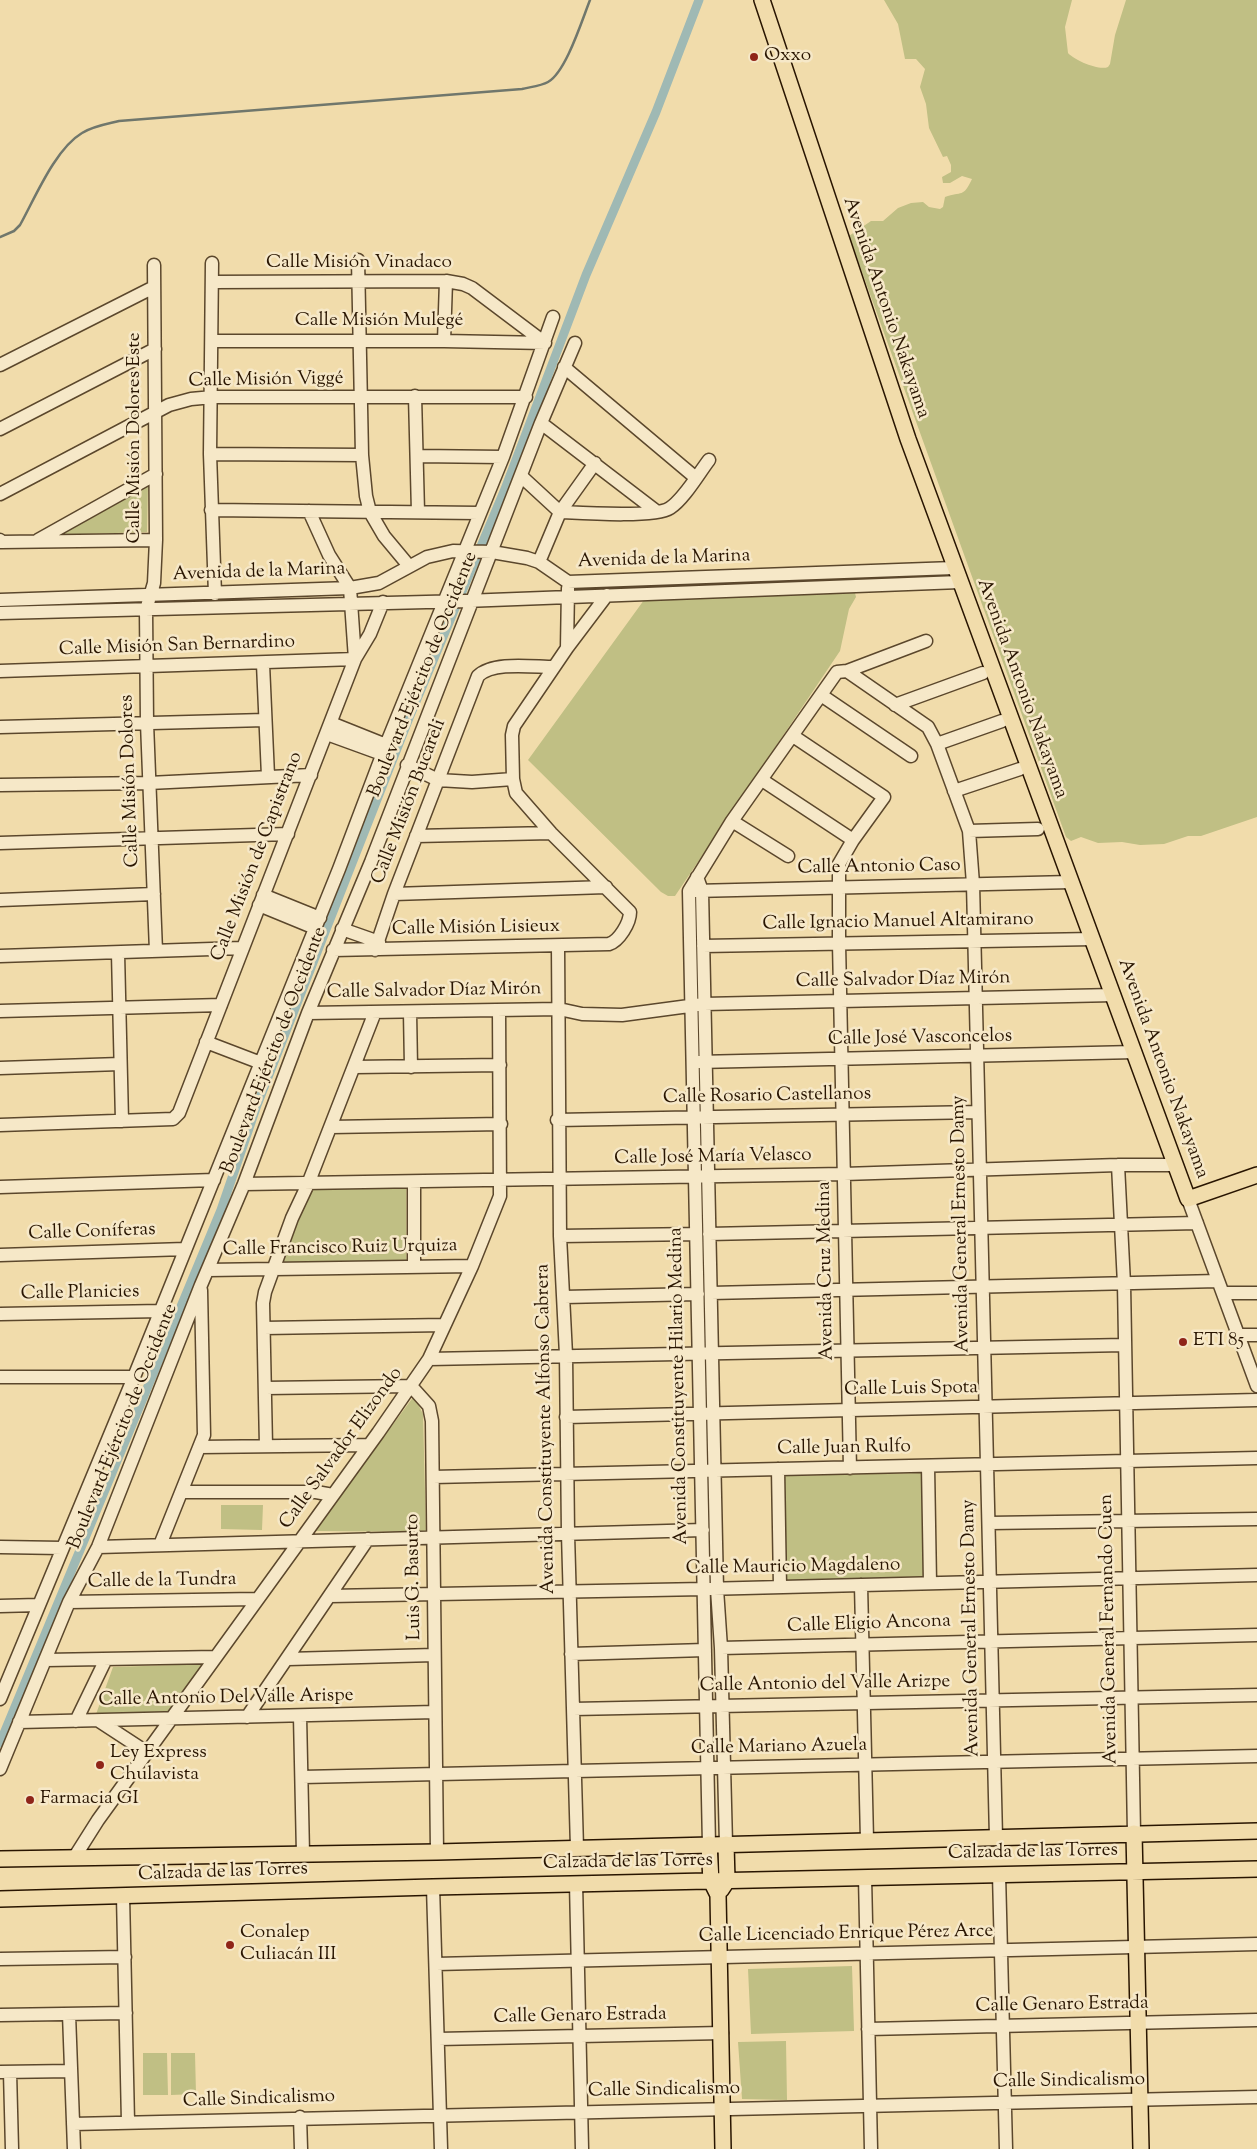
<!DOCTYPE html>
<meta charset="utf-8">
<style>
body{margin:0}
canvas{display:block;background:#f1dcab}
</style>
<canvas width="1257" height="2149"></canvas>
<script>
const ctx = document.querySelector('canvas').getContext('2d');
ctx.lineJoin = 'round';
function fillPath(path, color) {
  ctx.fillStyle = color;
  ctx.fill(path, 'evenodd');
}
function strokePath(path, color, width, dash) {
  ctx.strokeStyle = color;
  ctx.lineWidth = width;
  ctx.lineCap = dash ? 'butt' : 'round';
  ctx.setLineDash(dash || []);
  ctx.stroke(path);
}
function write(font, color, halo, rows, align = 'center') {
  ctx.font = font + ' "Sorts Mill Goudy",serif';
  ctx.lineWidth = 5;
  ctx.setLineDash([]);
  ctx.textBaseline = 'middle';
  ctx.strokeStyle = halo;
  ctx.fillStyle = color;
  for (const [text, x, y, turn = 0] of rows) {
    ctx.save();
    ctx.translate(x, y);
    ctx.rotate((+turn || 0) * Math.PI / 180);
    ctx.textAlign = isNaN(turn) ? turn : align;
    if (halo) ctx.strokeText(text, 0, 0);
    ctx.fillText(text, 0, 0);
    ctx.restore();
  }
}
fillPath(new Path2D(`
 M884,0H1072L1065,27L1068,53C1074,60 1099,71 1108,67L1110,64L1115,35L1126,0H1257V817L1201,836H1188L1164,844L1140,845L1122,842L1098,843L1081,837L1071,841L1066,837L849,236L871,221H883L898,208L911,203L923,202L929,207L940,209L943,207L945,197C962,191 963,198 972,179L962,176L950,183H943L942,177L951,172V165L947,156L943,157L929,128L926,104L920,87L925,69L916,59H905L898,24Z
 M148,485L147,532L54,535Z
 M855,593L856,597L849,609L840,651L675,896H668L661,892L528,760L644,600Z
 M406,1185V1262H276L309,1188Z
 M414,1396L423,1414L426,1532L314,1531Z
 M924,1473L926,1580L786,1583L783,1476Z
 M221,1505H263L262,1530L221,1529Z
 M207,1664L172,1715L95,1717L113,1667Z
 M852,1966L854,2031L751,2034L748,1969Z
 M786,2041L787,2100L742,2099L738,2042Z
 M143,2053H167L168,2095H143Z
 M171,2053H195L196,2094L171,2095Z`), '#c0bf84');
strokePath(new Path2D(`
 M0,237L14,231L20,225C35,198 55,149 82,133C93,126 107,124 119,121L522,89C530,87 541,86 548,82C566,72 582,20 590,0`), '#70776c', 2.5);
strokePath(new Path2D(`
 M0,1743L221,1210L257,1105L409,718L505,489L586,275L656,112L699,0`), '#9fb9b4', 9);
const minor = new Path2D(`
 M358,260L362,455L366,496L370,512L384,536L409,566
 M212,263L210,454L215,594
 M154,265L156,540L154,583L146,610L147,723L156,951
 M213,282L446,281L463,284L472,288L545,343
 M213,341H444L545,343
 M444,341L446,281
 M0,365L154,287
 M564,367L696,478
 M415,396L418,512
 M541,423L656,511
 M0,429L155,349
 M210,454L362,455
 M417,456L503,457
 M521,476L560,512C581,513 655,518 670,508C684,499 699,473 709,460
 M0,494L169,405L191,399L213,397H526
 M211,510L479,513
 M0,540L1,542L156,540
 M38,540L156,474
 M539,562L560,512L595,463
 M0,600L350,588L379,583L427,557L453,551L492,552L527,558L539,562L568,582L954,568
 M0,613L465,601L960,582
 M567,648L607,595
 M263,664L268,776
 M0,671L355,659L350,588L329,555L309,511
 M847,671L926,641
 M821,695L911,756
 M895,705L983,673
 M331,723L386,745
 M0,727L265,720
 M327,734L382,754
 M793,736L884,797L853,840L839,864V943L850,1468
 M937,744L1002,721
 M407,765L438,780L472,782L513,779
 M762,780L853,840
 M0,785L149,783L311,775
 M954,791L1020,769
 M732,821L788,856
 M969,831L1038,829
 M416,836L551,833
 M0,843L288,834
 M697,877L702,891L717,1589L721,1648L726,1844
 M694,891L1071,882
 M394,894L606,887
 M263,895L320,918
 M0,900L154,894
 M259,905L315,928
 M342,929L379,942
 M558,946L560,1236L566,1355L568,1534L577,1848
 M703,946L1093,939
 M333,950L609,944C619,941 630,923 630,912L551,833L516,793L513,779L512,735L514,726L567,648L568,588
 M375,950L394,894L478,676C493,661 533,667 554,667
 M118,953L122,1121
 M0,956L242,948
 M0,1011L221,1005
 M410,1012L411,1067
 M308,1013L559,1009L582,1014L622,1015L704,1004L1114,995
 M206,1042L261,1063
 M698,1062L1135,1052
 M355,1067L500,1065
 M0,1068L120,1064
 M557,1120L978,1112
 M0,1125L173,1119L179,1113L355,659L370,634L383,602
 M331,1127L501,1124
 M414,1182V1267
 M244,1184L844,1174L1118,1165
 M0,1187L214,1180
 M1188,1199L1257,1386
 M709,1234L1197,1223
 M560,1236L696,1234
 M0,1255L185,1249
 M208,1270L472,1266
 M711,1293L1218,1281
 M1223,1293H1257
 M564,1297L698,1294
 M0,1314L161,1311
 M264,1328L444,1325
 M1238,1335H1257
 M429,1359L1124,1345
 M0,1377H134
 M265,1388L411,1386L429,1406L432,1421L437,1852
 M566,1417L1257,1400
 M266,1446L263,1303L265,1292L292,1218L308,1184L375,1012
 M200,1447L369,1445
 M928,1466L930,1583
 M778,1469L780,1587
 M433,1477L1257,1458
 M182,1492H316L333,1495
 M990,1523L1257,1519
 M160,1545L204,1435L201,1290
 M0,1547L62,1548
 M98,1547L703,1530
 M861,1585L867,1840
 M330,1596L704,1589L1257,1575
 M69,1602L256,1599
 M0,1606L38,1605
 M721,1648L1257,1635
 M571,1654L705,1650
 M288,1659L434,1655
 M46,1660L216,1657
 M0,1699L134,1377L339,869L386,745L503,457L553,317
 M573,1709L1257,1695
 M300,1716L303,1854
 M247,1717L368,1539
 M76,1721L106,1659
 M99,1721L148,1753
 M19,1722L435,1712
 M0,1769L69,1602L98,1547L201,1285L244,1184L308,1013L371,862L541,423L575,343
 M302,1777L1257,1756
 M1134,1833L1124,1284L1118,1165H1175
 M709,1844L689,891L732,821L837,672L847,671L928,727L937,744L969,831L973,884L996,1837
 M74,1858L98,1820L378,1433L429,1359L472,1266L500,1196L499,1010
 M999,1874L1006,2149
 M865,1877L871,2149
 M576,1883L582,2149
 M433,1887L441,2149
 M123,1896L128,2122
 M0,1959L125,1957
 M436,1964L1257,1944
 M69,2014L74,2149
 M0,2015L126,2013
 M868,2029L1257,2020
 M438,2039L722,2033
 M0,2072L71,2071
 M10,2072L12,2149
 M300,2117L301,2149
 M73,2124L1257,2097`);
const major = new Path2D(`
 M762,0L908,439L1188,1199L1257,1175
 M1134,1833L1141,2149
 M709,1844L711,1881L718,1895L723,2149
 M0,1859L437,1852L1257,1831
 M721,1890L727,1881L726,1844
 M0,1899L433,1887L1257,1869`);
strokePath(minor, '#5b472c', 15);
strokePath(major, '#291501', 18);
strokePath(minor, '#f6e8c8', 12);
strokePath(major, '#f1dcab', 15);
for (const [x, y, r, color] of [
 [754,57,5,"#8f2418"],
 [1183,1342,5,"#8f2418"],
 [100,1765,5,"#8f2418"],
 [30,1800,5,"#8f2418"],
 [230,1945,5,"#8f2418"]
]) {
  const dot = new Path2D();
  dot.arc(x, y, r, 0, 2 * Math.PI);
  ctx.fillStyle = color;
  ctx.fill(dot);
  strokePath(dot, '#f6e8c8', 2);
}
write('19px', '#291501', '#f6e8c8', [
 ["Oxxo",764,57],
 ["ETI 85",1193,1342],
 ["Ley Express",110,1754],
 ["Chulavista",110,1776],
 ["Farmacia GI",40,1800],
 ["Conalep",240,1934],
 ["Culiacán III",240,1956]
], 'left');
write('19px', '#291501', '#f6e8c8', [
 ["Calle Misión Vinadaco",359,264],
 ["Avenida Antonio Nakayama",885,308,71],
 ["Calle Misión Mulegé",379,322],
 ["Calle Misión Viggé",266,381,-1],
 ["Calle Misión Dolores Este",136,438,-90],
 ["Avenida de la Marina",664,560,-2],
 ["Avenida de la Marina",259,573,-2],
 ["Calle Misión San Bernardino",177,647,-2],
 ["Boulevard Ejército de Occidente",424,675,-68],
 ["Avenida Antonio Nakayama",1021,689,70],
 ["Calle Misión Dolores",131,781,-92],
 ["Calle Misión Bucareli",410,802,-69],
 ["Calle Misión de Capistrano",258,857,-69],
 ["Calle Antonio Caso",879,868,-1],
 ["Calle Ignacio Manuel Altamirano",898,923,-1],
 ["Calle Misión Lisieux",476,929,-1],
 ["Calle Salvador Díaz Mirón",903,981,-1],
 ["Calle Salvador Díaz Mirón",434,992,-1],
 ["Calle José Vasconcelos",920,1039,-1],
 ["Boulevard Ejército de Occidente",275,1051,-69],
 ["Avenida Antonio Nakayama",1162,1069,70],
 ["Calle Rosario Castellanos",767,1097,-1],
 ["Calle José María Velasco",713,1158,-1],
 ["Avenida General Ernesto Damy",962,1224,-91],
 ["Calle Coníferas",92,1233,-2],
 ["Calle Francisco Ruiz Urquiza",340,1249,-1],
 ["Avenida Cruz Medina",827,1271,-91],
 ["Calle Planicies",80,1294,-1],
 ["Avenida Constituyente Hilario Medina",680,1386,-91],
 ["Calle Luis Spota",911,1390,-1],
 ["Boulevard Ejército de Occidente",124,1427,-68],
 ["Avenida Constituyente Alfonso Cabrera",547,1429,-91],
 ["Calle Salvador Elizondo",342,1449,-54],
 ["Calle Juan Rulfo",844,1449,-1],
 ["Calle Mauricio Magdaleno",793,1568,-1],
 ["Luis G. Basurto",415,1577,-91],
 ["Calle de la Tundra",162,1582,-1],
 ["Calle Eligio Ancona",869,1625,-2],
 ["Avenida General Ernesto Damy",972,1628,-91],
 ["Avenida General Fernando Cuen",1110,1629,-91],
 ["Calle Antonio del Valle Arizpe",825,1685,-1],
 ["Calle Antonio Del Valle Arispe",226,1699,-1],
 ["Calle Mariano Azuela",779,1748,-1],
 ["Calzada de las Torres",1033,1853,-1],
 ["Calzada de las Torres",628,1863,-1],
 ["Calzada de las Torres",223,1873,-2],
 ["Calle Licenciado Enrique Pérez Arce",846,1935,-1],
 ["Calle Genaro Estrada",1062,2006,-1],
 ["Calle Genaro Estrada",580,2017,-1],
 ["Calle Sindicalismo",1069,2082,-1],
 ["Calle Sindicalismo",664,2091,-1],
 ["Calle Sindicalismo",259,2100,-2]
]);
</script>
